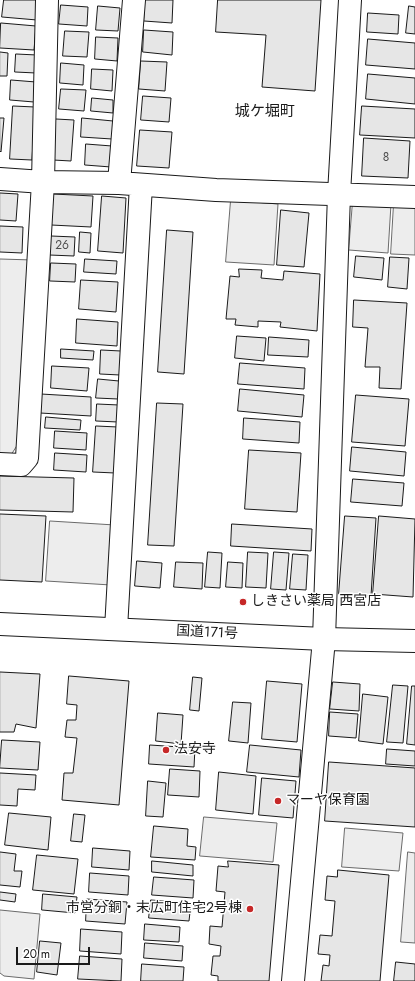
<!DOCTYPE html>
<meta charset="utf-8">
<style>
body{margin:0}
#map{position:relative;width:415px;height:981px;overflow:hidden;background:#fff;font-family:Jost,sans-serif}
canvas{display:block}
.scale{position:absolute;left:16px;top:947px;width:74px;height:18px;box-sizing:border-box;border:2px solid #1a1a1a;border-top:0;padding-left:5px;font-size:12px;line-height:14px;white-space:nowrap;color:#1a1a1a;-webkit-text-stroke:3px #fff;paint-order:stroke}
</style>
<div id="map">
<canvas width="415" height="981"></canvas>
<div class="scale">20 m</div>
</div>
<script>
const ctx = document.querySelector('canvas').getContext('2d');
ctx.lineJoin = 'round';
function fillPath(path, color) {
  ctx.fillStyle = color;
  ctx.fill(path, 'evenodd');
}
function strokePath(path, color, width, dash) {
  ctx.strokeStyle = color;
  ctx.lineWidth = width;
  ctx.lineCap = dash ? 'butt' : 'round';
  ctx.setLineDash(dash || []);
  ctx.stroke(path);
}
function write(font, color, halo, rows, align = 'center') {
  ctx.font = font + ' Jost,"Noto Sans JP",sans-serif';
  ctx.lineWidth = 3;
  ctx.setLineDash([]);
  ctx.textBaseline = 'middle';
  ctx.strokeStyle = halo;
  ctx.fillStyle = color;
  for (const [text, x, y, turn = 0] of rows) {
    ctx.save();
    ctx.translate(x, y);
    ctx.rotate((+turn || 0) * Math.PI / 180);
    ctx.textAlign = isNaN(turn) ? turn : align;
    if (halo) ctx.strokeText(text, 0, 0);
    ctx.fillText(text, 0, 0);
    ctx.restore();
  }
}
const built = new Path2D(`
 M231,200L278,204L274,265L226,262Z
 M353,201L391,204L388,253L349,250Z
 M394,203L415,205V255L391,254Z
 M0,259L33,260L23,436L11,455H0Z
 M50,521L115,525L111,585L46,581Z
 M204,817L277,823L273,862L200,856Z
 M345,828L403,833L399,871L342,867Z
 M408,852L415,853V943L401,942Z
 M0,910L40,914L34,979L4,976L0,973Z`);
fillPath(built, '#ededed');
strokePath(built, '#6a6a6a', 1);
const building = new Path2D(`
 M4,0H38L37,20L2,17Z
 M145,0H173L172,23L144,21Z
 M218,0H321L315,91L262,87L266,35L216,32Z
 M61,5L88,7L87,26L59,24Z
 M98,6L120,8L118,31L96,30Z
 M409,6L415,7V34L406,33Z
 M368,13L399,15L398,34L367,32Z
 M1,23L36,26L34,50L0,48Z
 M144,30L173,32L172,55L143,52Z
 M65,31L89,32L87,57L63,56Z
 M96,37L118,38L117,61L95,59Z
 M368,39L415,43V69L366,65Z
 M0,52L8,53L7,76H0Z
 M16,54L37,55L36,73L15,72Z
 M141,61L167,62L165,91L139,89Z
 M61,63L84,65L83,85L60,83Z
 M92,69L113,70L112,91L91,89Z
 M368,74L415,78V104L366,99Z
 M11,80L36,82L34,102L10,100Z
 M61,89L86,90L84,111L59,109Z
 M143,96L171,98L169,122L141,120Z
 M92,98L113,100V113L91,111Z
 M13,106L35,107L32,160L10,159Z
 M362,106L415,109V138L360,135Z
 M0,118H4L1,152L0,151Z
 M82,118L113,121L112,139L81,137Z
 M56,119L74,120L71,161L53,160Z
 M140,130L172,132L169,168L137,166Z
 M364,138L410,141L408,178L362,176Z
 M86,144L112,146L111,167L85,165Z
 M0,193L18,194L16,221L0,220Z
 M53,194L93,196L91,227L51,225Z
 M102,196L126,198L123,253L98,251Z
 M281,210L309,213L304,267L277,265Z
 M0,226L23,227L22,253L0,252Z
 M167,230L193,232L184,374L158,372Z
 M80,232L91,233L90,253L79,252Z
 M51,236L75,237L74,256L49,255Z
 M356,256L384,258L382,280L354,277Z
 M390,257L409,258L407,289L388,287Z
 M85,259L117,261L116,274L84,272Z
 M51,263L76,264L75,282L50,281Z
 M239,269L262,270L261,278L283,280L284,271L320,274L317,331L280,327L281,322L258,321V327L235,325L236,319H226L230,276L239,277Z
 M81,280L118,282L116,312L79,309Z
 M354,300L407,303L401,389L379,388L380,367H365L368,328L353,327Z
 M77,319L118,322L117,346L76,343Z
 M237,336L266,338L264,361L235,358Z
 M269,337L309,340L308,357L268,355Z
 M61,349L94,351L93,360L61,358Z
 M101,350L121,351L120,375L100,374Z
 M240,363L305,368L304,389L238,384Z
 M52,366L89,368L87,391L51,388Z
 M98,379L119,381L118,399L96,398Z
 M240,389L304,395L302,417L238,411Z
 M41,394L91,397V416L40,413Z
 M356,395L409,399L405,446L352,442Z
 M157,403L183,404L174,546L148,545Z
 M97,404L119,405L118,422L96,421Z
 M46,417L81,420L80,430L45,428Z
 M244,418L300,422L299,443L243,439Z
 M96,426L118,427L115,473L93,472Z
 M55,431L87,433L86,450L54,448Z
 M352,447L406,452L404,476L350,471Z
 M249,450L301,453L297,512L245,509Z
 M55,453L87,455L86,472L54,470Z
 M0,476L74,478L73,512L0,510Z
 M353,479L404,483L402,506L351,502Z
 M0,514L46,516L42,582L0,580Z
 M345,516L376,518L371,596L339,594Z
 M379,516L415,519L413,597L373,594Z
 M232,524L312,529L311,551L231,546Z
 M208,552L222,553L220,588L205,587Z
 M248,552L268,553L266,588L246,587Z
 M274,552L289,553L286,590L271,589Z
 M293,554L308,555L306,590L290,589Z
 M137,561L162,563L160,588L135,586Z
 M176,562L203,563L202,589L174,587Z
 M228,562L243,563L242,588L226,587Z
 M0,672L40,674L36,728L16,724L14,732H0Z
 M69,676L129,681L119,805L62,800L64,773H73L77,738L65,737L67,720H76L77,705L67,704Z
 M193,677L202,678L199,711L190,710Z
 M267,681L302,684L297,742L262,739Z
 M333,682L360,684L359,711L330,709Z
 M393,685L408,686L403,743L387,742Z
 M412,686H415V745L407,744Z
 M363,694L388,697L383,744L359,741Z
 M233,702L251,703L248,743L229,741Z
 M330,712L358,714L356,738L329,736Z
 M158,713L183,715L181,744L156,741Z
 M2,740L40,742L38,770L0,768Z
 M150,745L195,748L194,767L149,764Z
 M250,745L301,750L299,777L247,772Z
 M387,749L415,751V766L386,764Z
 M329,762L415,768V827L325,821Z
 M170,769L200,771L199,797L168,795Z
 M219,772L256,776L253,814L216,810Z
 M0,773L36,775L35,790L18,789L17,806L0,805Z
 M262,778L296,781L293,818L259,815Z
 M148,781L166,783L163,817L146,816Z
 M9,813L51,817L48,850L5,845Z
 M74,814L85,815L82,842L71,841Z
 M154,826L188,829L187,846L196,847L195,860L151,857Z
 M93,848L130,851L129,870L92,867Z
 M0,852L16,854L14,871H22L20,887L0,885Z
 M37,855L78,859L74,894L33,890Z
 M152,861L193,865V876L152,872Z
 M228,861L279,865L269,981H218V976L211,975L213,956H220L221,946L209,944L210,926L222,927L225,892L216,891L218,866L228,867Z
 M338,870L389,875L380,981H321L323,965L329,966L330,955L318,954L320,935L332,936L335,901L325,900L327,876L337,877Z
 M90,873L129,876L128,895L89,892Z
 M154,877L194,880L193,898L152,895Z
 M0,892L16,894L15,902L0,900Z
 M43,894L77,897L75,913L42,910Z
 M87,899L127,902L125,924L86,921Z
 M151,900L191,903L189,921L149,918Z
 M145,924L180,927L179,942L144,940Z
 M81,929L122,932L121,954L80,951Z
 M40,941L61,943L57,975L37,972Z
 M145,943L183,946L182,961L144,958Z
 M80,956L122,959L121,981L78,979Z
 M396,962L415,964V981H394Z
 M142,964L184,967L183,981H141Z`);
fillPath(building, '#e6e6e6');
strokePath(building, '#1a1a1a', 1);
const minor = new Path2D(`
 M0,179L43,182L119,183L216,190L415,197
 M119,183L134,0
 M0,464L21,465L27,458L43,182L47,0
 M116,629L141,185
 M293,981L324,639L339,194L350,0`);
const highway = new Path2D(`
 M0,624L324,639L415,641`);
strokePath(minor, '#1a1a1a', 24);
strokePath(highway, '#1a1a1a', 24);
strokePath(minor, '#fff', 22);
strokePath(highway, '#fff', 22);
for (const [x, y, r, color] of [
 [243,602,4,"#c62828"],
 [166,750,4,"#c62828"],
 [278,801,4,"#c62828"],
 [250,909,4,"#c62828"]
]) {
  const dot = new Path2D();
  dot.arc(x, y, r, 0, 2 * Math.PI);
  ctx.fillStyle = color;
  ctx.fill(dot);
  strokePath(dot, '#fff', 1.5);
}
write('12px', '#4d4d4d', null, [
 ["8",386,158],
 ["26",62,246]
]);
write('14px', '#1a1a1a', '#fff', [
 ["しきさい薬局 西宮店",251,602],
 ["法安寺",174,750],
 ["マーヤ保育園",286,801],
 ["市営分銅・末広町住宅2号棟",242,909,"right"]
], 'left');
write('14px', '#1a1a1a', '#fff', [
 ["国道171号",207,633,3]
]);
write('15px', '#1a1a1a', '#fff', [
 ["城ケ堀町",265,112]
]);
</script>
